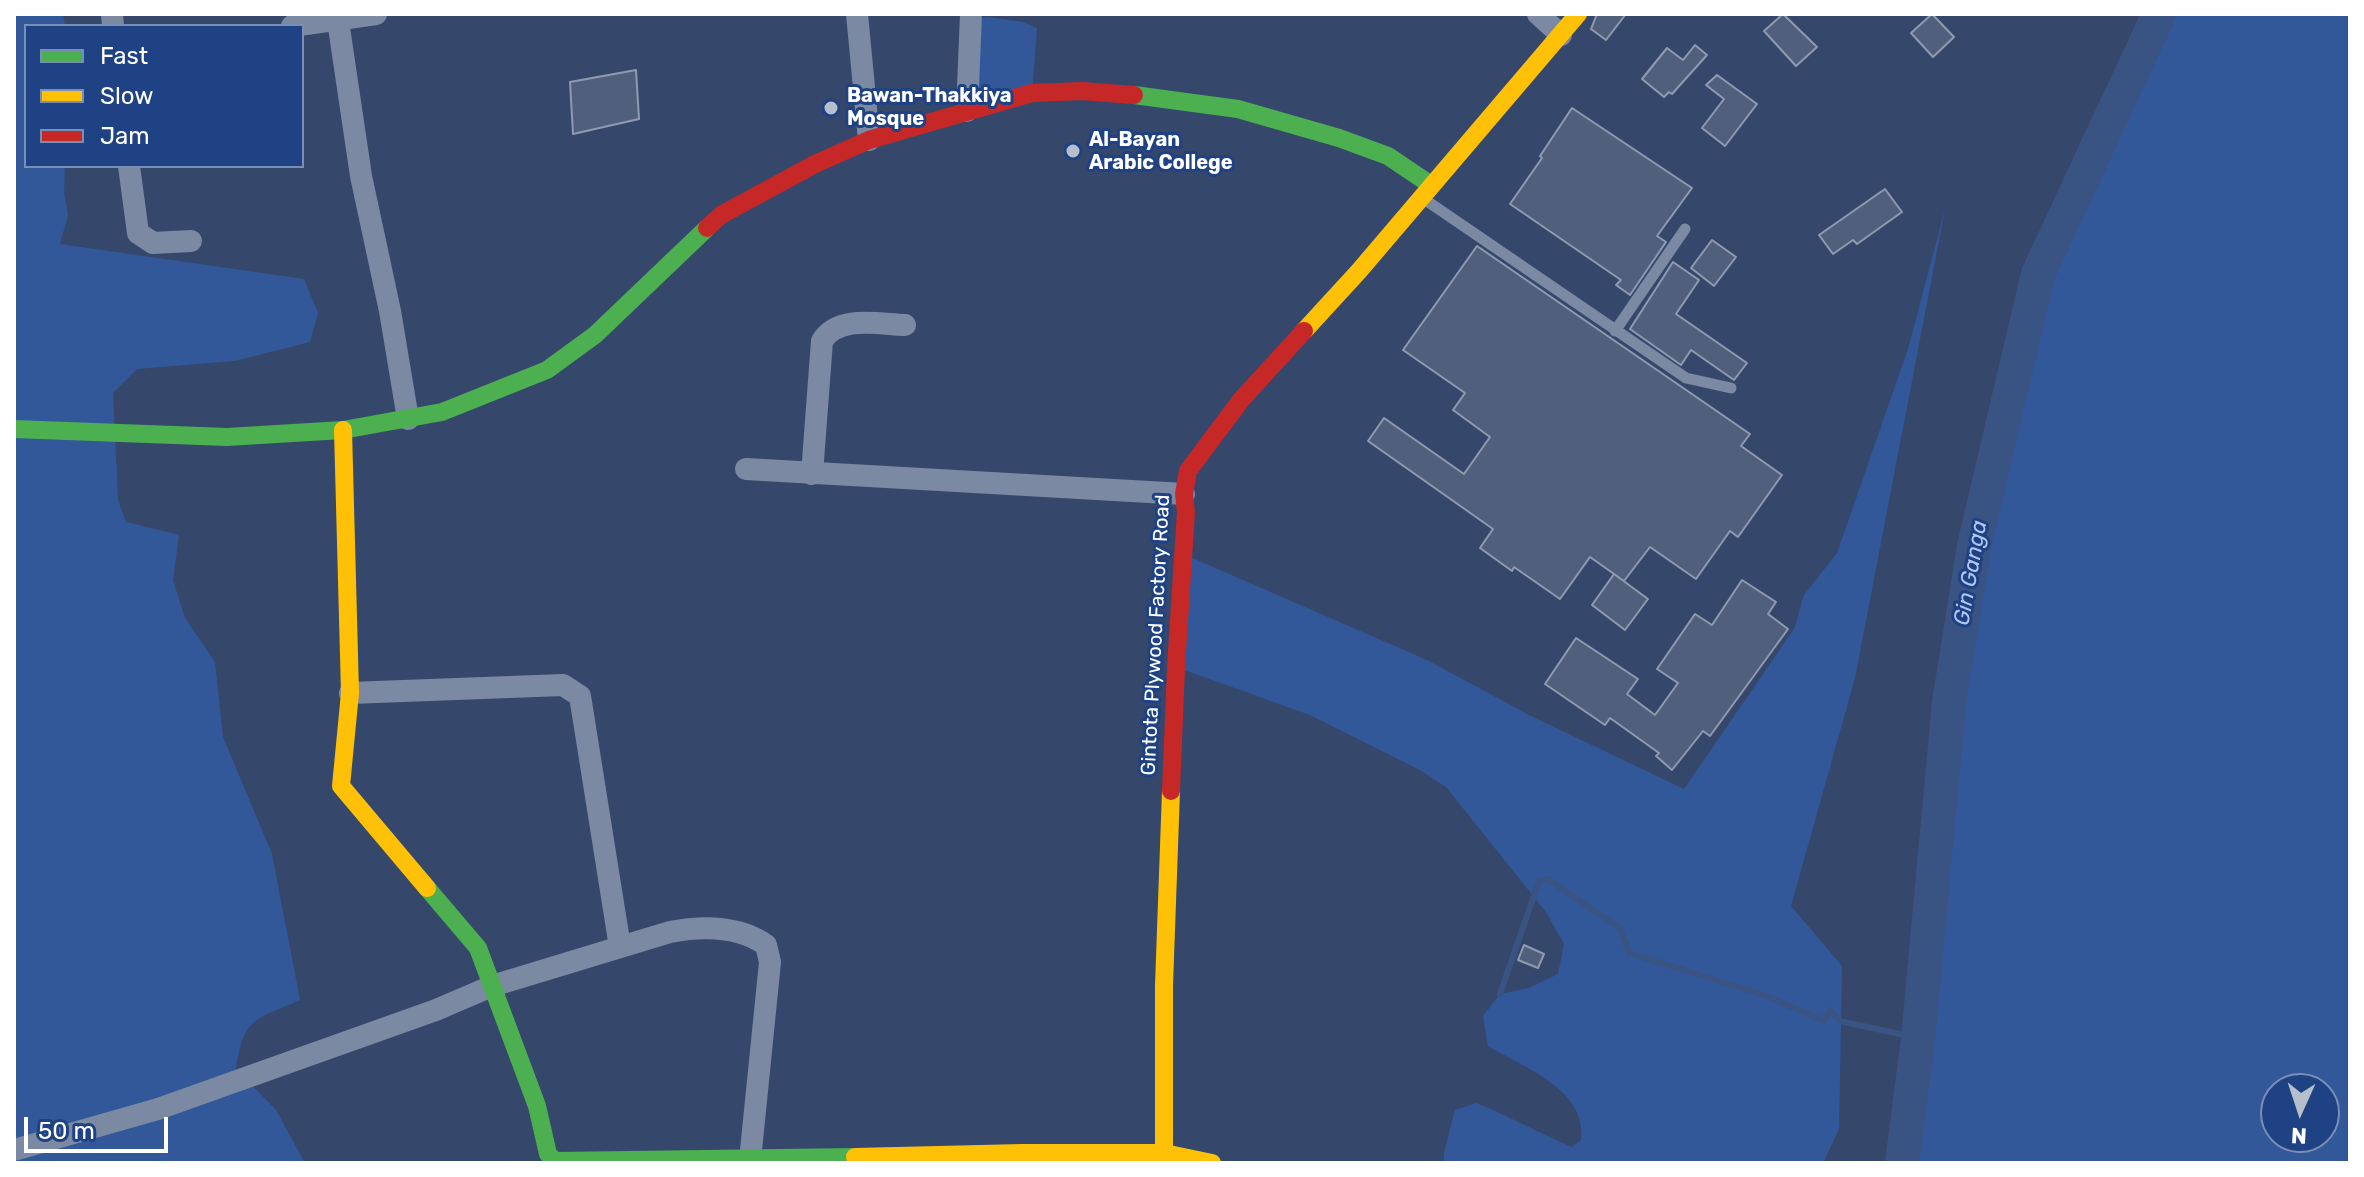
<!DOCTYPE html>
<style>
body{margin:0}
#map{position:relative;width:2364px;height:1177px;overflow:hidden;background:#35486c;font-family:Rubik,sans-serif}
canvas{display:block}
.frame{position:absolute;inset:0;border:16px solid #fff;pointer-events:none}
.legend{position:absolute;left:24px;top:24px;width:280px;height:144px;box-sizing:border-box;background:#1e4283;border:2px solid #788eb5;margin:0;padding:10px 14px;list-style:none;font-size:24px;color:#fff}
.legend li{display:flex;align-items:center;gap:16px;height:40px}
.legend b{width:40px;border:2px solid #788eb5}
.north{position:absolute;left:2260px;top:1073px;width:80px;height:80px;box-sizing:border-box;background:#1e4283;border:2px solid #788eb5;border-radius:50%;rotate:183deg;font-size:22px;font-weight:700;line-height:32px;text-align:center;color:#fff}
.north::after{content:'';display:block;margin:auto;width:28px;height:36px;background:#b8bfcc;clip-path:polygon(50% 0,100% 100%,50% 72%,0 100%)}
.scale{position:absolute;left:24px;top:1117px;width:144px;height:36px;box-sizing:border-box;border:4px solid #fff;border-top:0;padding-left:10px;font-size:24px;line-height:28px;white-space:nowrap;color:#fff;-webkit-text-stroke:6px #1e4283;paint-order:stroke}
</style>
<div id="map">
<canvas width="2364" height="1177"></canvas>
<div class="frame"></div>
<ul class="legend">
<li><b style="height:10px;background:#4caf50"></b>Fast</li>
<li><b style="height:10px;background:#ffc107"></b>Slow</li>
<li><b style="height:10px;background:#c62828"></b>Jam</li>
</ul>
<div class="north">N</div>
<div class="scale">50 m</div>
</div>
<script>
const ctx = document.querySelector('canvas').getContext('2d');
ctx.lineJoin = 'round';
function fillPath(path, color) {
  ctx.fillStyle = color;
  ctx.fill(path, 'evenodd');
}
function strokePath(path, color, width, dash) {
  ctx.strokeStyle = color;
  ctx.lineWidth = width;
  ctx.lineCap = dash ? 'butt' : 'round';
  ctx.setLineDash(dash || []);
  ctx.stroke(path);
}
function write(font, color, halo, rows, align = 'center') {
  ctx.font = font + ' Rubik,sans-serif';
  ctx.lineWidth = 6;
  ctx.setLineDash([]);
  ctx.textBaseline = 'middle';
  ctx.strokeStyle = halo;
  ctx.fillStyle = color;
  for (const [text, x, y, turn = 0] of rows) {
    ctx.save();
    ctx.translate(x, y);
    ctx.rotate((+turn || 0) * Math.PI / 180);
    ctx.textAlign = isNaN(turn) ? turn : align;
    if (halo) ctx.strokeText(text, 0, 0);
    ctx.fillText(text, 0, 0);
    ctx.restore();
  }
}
fillPath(new Path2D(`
 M14,14H63L65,26H26V166H65L64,192L68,215L60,244L304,279L318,313L310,342L234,361L137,369L113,393L118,500L126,522L179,535L173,580L185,618L215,662L223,737L272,854L300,1000C255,1020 244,1016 236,1069L276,1110L305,1163H14Z
 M2159,14H2350V1163H1902L1918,1038L1949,702L1974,546L2038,274ZM2276,1089H2324V1137H2276Z
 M987,17L1023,22L1037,28L1032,93L967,111L970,20Z
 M1945,209L1855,678L1791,906L1842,966L1839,1129L1823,1163H1444V1153L1455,1110L1476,1103C1509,1116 1539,1133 1572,1147L1581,1140C1588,1090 1523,1067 1488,1046L1483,1016L1500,994L1529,988L1558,974L1564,944L1546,912L1446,787L1420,770L1310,715L1176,667L1183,554L1427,660L1529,715L1684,789L1794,629L1804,595L1837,553L1908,349Z`), '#32589a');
strokePath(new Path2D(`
 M1500,994L1539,881L1548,879L1620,928L1629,953L1764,995L1824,1021L1830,1010L1840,1021L1918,1038`), '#395382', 6);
strokePath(new Path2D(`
 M1902,1163L1918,1038L1949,702L1974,546L2038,274L2159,14`), '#395382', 34);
const building = new Path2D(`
 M1597,14H1626L1606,40L1591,29Z
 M1783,14L1817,47L1796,66L1764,31Z
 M1932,14L1954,37L1933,57L1911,33Z
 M1695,45L1707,55L1672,94L1669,92L1664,97L1642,79L1667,48L1683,60Z
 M636,70L639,119L573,134L570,82Z
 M1717,75L1757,104L1725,146L1702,128L1724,99L1706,85Z
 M1572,108L1692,188L1657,236L1666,242L1630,295L1616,285L1621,280L1510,204L1542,158L1540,156Z
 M1885,189L1902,212L1857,244L1853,240L1833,254L1819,235Z
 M1712,240L1736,257L1714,286L1691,268Z
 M1477,246L1750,434L1741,446L1782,475L1738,537L1730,531L1696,579L1650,547L1624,581L1590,557L1560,599L1514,567L1512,571L1480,548L1493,529L1368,441L1384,418L1464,474L1490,437L1453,410L1465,393L1403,350Z
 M1673,262L1699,280L1676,314L1747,363L1734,380L1691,350L1681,365L1630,329Z
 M1614,574L1648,599L1625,630L1592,605Z
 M1742,580L1776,602L1768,614L1788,629L1710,736L1703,731L1672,770L1656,756L1659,753L1610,718L1605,725L1545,684L1576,638L1638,679L1627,694L1655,715L1678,683L1657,669L1695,614L1712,625Z
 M1524,945L1544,954L1538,968L1518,960Z`);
fillPath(building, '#50607c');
strokePath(building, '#8f9ab0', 2);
strokePath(new Path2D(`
 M1780,14V17`), '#7b89a2', 3, [4, 6]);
strokePath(new Path2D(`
 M1424,199L1686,378L1731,388
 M1615,331L1685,229`), '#7b89a2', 11);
strokePath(new Path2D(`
 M112,14L113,26
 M337,14L361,176L390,311L408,419
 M857,14L869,140
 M1538,14L1561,35
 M292,26L376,14
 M967,111L971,14
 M129,166L138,233L153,243L191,241
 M746,469L1184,494
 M812,474L822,341C838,315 878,324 905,325
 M350,693L563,685L580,696L620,947
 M14,1150L158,1109L436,1010L492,986L670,932C702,926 739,926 766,945L770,962L750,1160`), '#7b89a2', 22);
strokePath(new Path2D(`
 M1134,95L1238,109L1339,138L1388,156L1431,185
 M14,429L227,437L343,430L442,412L547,370L595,335L707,228
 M427,888L478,948L537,1106L548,1154L555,1161L855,1157`), '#4caf50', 18);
strokePath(new Path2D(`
 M1304,331L1359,271L1578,14
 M343,430L350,693L341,786L427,888
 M855,1157L1022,1153H1164L1212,1163
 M1164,1163V985L1171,791`), '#ffc107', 18);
strokePath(new Path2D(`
 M707,228L721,215L815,164L869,140L1032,93L1082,91L1134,95
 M1171,791L1176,667L1186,512L1184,494L1188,471L1241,400L1304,331`), '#c62828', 18);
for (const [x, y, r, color] of [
 [831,108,8,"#b8bfcc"],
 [1073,151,8,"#b8bfcc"]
]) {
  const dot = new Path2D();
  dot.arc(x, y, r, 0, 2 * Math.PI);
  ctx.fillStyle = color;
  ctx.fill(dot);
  strokePath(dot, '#1e4283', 3);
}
write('bold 20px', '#fff', '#1e4283', [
 ["Bawan-Thakkiya",847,96],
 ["Mosque",847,119],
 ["Al-Bayan",1089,140],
 ["Arabic College",1089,163]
], 'left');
write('20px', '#fff', '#1e4283', [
 ["Gintota Plywood Factory Road",1156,635,-87]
]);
write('italic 22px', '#b0c8f1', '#1e4283', [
 ["Gin Ganga",1971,573,-80]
]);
</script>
